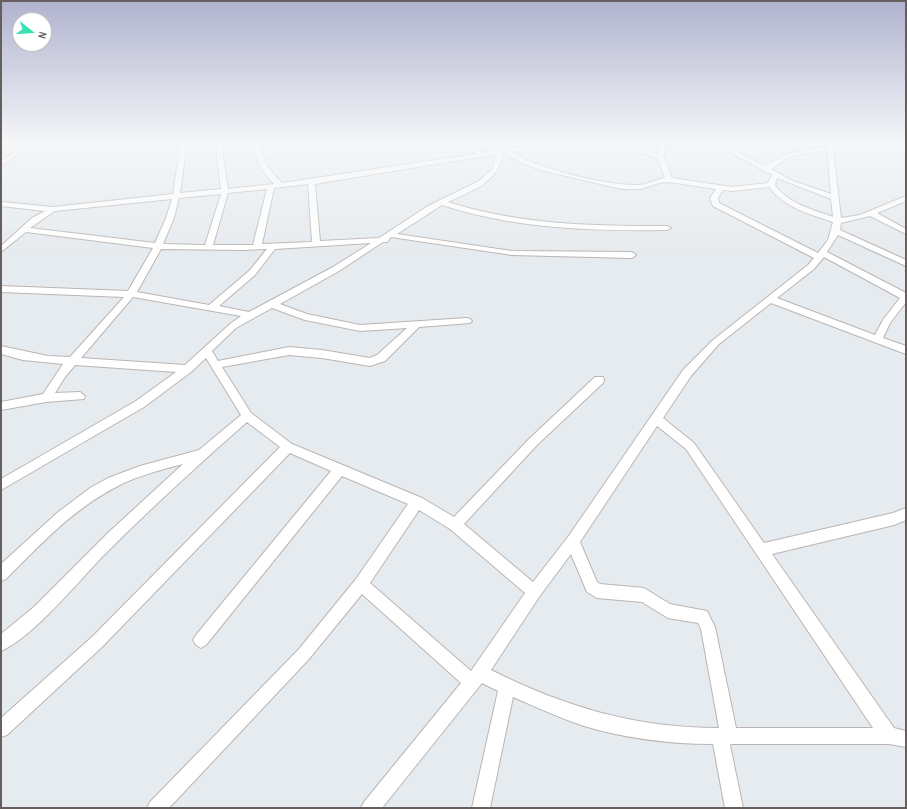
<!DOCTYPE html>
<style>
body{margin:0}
#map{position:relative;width:907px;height:809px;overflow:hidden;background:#e6ebef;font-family:"Archivo Narrow",sans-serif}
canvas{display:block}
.frame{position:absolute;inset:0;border:2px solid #665f5e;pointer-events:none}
.north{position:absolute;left:12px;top:12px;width:40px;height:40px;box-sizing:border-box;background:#fff;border:1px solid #c2bfbf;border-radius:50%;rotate:107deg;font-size:11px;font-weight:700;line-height:16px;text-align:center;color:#665f5e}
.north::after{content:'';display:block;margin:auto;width:14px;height:18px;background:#39e2b3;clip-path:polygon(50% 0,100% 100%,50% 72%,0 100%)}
</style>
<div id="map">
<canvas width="907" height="809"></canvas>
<div class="frame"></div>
<div class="north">N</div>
</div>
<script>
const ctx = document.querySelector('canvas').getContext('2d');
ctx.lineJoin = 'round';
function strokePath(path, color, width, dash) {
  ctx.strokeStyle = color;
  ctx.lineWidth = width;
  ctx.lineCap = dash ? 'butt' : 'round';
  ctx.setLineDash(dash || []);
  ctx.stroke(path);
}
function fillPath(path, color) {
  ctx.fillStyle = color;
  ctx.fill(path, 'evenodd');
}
const minor = new Path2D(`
 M30,141H37L1,166V161Z
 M178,141H184L186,148L180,193L221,189L217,157L218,141H224L223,157L228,189L274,184C262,171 253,159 255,141H261C261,160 269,171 282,183L476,154L462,146L444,141L466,144L483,153L497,150L498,141H504V149L558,141H572L569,143L513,152C536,169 609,186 638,185C647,185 656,179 665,178L658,159L611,141H619L658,155V141H664V158L672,178L732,187L768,183L772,175L709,141H716L765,166L785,154L826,147V141H832L841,218L860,215L906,196V201L877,213L906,229V234L870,216L841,223L840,230L906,260V266L838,235L827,252L906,293V302L890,323L883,338L906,346V354L771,303L719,344L691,376L663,418L694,443L764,543L893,513L906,508V520L894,525L772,554L894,728L906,731V747L889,744H731L730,745L743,808H725L713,744C671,744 624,738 584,726C560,718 536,707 513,697L490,808H472L498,691L482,683L382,808H361L364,802L461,683L362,594L309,659L169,808H147L150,802L299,649L356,579L408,504L342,476L206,645L201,648L196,645L193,640L196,635L331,471L290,453L102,647L7,735L1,737V718L92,637L280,447L247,422C198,465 149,510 103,556C78,582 32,638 1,651V634L34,607L109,532L183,464C160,470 137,476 116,487C73,509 40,545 6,579L1,581V564L57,513L90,488L108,478L140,466L199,450L241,415L206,358L191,372L144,407L1,490V479L136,401L176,372L75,365L65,377L55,393L80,392L85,396L84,399L46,402L1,410V402L43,394L63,364L23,360L1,354V346L48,356L70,357L124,297L1,292V286L128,291L153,248L26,232L1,252V246L32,218L45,211L1,206V202L53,207L173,194L180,148ZM827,150L831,194L793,181L771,169L789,157ZM503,153H506L519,162L540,170L622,189H641L659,183L669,182L716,189L710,198L713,206L814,258L808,265L713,340L683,370L568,537L533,582L464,524L537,445L603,383L604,380L603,377H595L529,439L454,517L422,498L292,444L251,413L222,367L289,355L322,358L370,366L385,361L419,327L470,323L472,321L470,319L467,318L360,325L307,314L280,304L339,271L383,242H387L391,237L512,255L632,258L636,255L632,252L512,251L397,234L442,205C516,229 590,231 667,230L671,228L667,226C593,226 520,225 448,202C471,191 499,183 503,153ZM497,154L492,169L479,181L428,206L379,238L320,241L315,184ZM777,178L831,199L833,217C811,209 789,204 775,185ZM308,184L312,242L262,244L274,188ZM769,187C785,208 809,214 833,222L828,240L818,253L719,203L718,198L723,190L732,191ZM267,189L253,245H213L228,193ZM221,194L205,245L163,244L174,218L179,198ZM172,199L166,218L155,243L30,228L55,211ZM371,243L333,267L249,312L219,306L255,275L275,249ZM161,249L243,250L267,249L249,271L209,305L137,292ZM824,257L900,298L883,320L875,335L777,298L814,269ZM133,297L241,316L230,324L185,365L81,358ZM272,308L305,320L360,331L407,328L377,355L370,358L322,350L289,347L218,361L212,351L236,328ZM657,426L686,449L873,728H736L715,627L707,611L670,604L644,588L600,584L597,582L580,542ZM419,510L450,529L525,593L471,671L370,583ZM571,554L587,592L597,598L642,602L668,618L698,623L701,629L719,728C637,728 564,707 491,670L539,597Z`);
strokePath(minor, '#bab5b3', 2);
fillPath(minor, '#fff');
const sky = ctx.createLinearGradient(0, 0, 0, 254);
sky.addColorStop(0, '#b0b2cf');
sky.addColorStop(0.56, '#f4f6f8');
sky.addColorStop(1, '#f4f6f800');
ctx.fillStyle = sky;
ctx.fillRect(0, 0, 907, 254);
</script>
